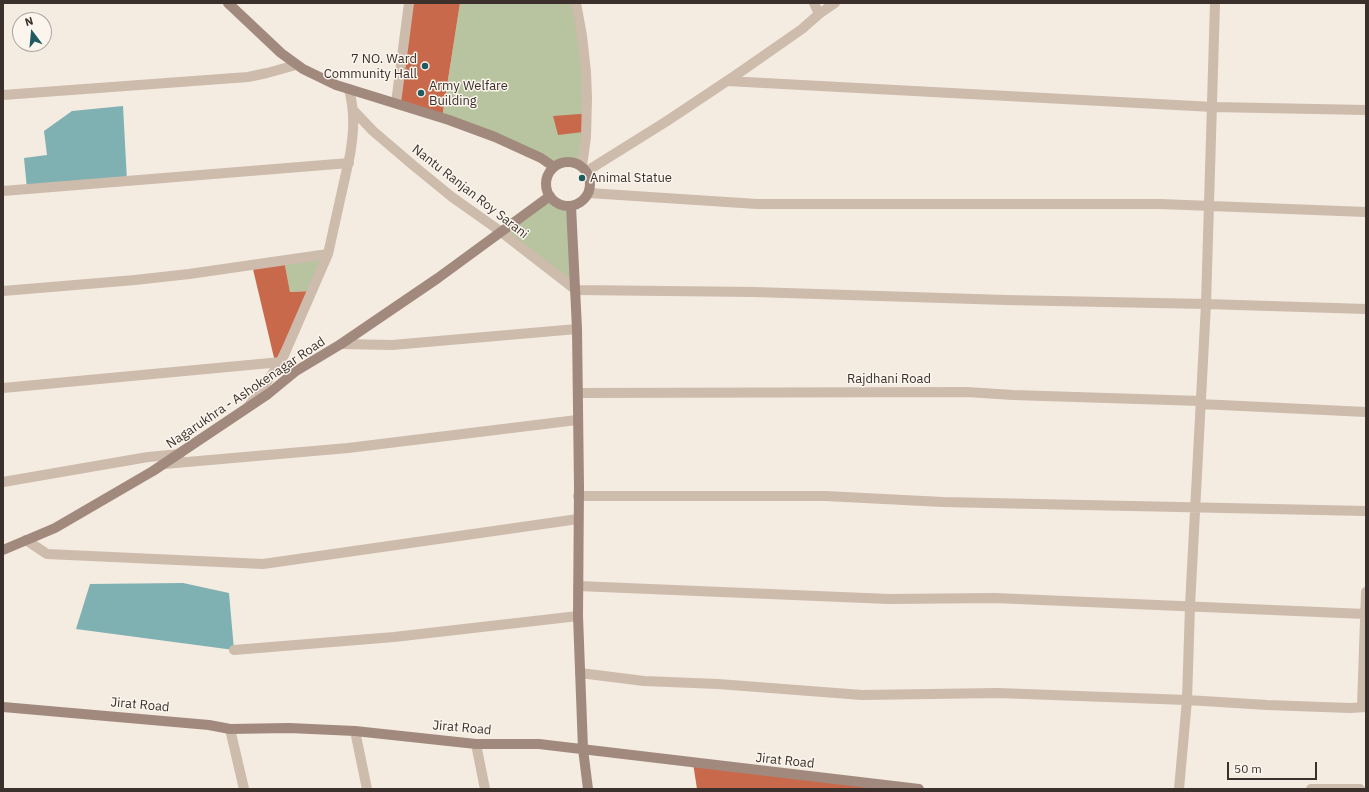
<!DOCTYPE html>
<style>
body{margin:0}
#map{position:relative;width:1369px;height:792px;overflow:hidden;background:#f4ebe1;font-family:"IBM Plex Sans",sans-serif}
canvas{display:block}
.frame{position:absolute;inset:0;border:4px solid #3b302b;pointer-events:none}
.north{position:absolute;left:12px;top:12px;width:40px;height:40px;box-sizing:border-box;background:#fbf5ee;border:1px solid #aea6a0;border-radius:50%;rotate:344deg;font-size:11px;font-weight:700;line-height:16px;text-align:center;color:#3b302b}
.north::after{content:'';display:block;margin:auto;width:14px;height:18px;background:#1f5a5e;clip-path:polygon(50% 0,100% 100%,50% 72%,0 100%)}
.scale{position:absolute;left:1227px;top:762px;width:90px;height:18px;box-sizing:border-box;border:2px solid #3b302b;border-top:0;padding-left:5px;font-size:12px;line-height:14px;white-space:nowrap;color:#3b302b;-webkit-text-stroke:3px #fbf5ee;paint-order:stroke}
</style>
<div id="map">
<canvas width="1369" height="792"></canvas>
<div class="frame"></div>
<div class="north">N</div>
<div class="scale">50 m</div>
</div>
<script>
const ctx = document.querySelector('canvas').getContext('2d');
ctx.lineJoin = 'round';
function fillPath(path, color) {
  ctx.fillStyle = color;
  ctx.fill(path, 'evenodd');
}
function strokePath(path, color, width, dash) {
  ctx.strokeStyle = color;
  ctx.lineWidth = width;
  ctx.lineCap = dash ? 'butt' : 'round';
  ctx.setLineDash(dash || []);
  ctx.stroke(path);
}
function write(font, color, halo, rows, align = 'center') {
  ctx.font = font + ' "IBM Plex Sans",sans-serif';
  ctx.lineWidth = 3;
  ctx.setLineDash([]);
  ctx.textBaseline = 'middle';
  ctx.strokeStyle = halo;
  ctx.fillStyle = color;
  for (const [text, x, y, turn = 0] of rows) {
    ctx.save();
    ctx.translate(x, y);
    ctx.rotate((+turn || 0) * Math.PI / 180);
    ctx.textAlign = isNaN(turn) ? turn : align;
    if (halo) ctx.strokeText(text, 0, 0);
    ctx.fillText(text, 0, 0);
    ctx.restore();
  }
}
fillPath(new Path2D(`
 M460,3H576L586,72L582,166C569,162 565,160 554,167L442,118Z
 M550,196L571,206L576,290L500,231Z
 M328,254L311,291L290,292L284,260Z`), '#b8c4a0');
fillPath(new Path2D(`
 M123,106L127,181L27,189L24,158L47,155L44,131L72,111Z
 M183,583L229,593L234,650L76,629L90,584Z`), '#7fb0b2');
fillPath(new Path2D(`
 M409,3H460L442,118L396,103Z
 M580,114H583V132L558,135L553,116Z
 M284,260L290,292L311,291L275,362L252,265Z
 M693,763L868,783L867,789H697Z`), '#c8694b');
strokePath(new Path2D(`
 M576,3L582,36L586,72L587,98L586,137L582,166
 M814,3L819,14
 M727,81L1213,107L1366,110
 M3,95L248,77L267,73L296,65
 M396,103L409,3
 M353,110L373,131L414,166L452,197L500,231L576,290L754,292L1006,300L1206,304L1366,309
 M587,171L667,121L736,75L802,29L819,14L835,3
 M3,191L349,163
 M589,193L757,204H1160L1366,212
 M3,291L135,280L189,274L328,254L350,155C354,131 355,113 349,89
 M341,344L392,345L577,329
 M3,388L281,362L296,371
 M578,393L967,392L1013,395L1201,401
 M1200,404L1366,412
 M249,406L281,362L328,254
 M164,464L348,448L577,420
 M3,482L148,457L180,454
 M578,496H825L943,502L1366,511
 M26,540L47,554L263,564L578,519
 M578,586L889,599L995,598L1365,614
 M234,650L394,637L578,616
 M580,673L644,681L718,684L862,695L998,693L1187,700L1267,705L1350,708L1366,707
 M1362,707L1366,592
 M230,729L244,789
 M355,731L367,789
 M476,744L485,789
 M1179,789L1187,700L1190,606L1206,304L1215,3
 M1311,789H1360`), '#cdbbac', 10);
strokePath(new Path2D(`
 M228,3L281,53L303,69L336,85L449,120L495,137L541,158L554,167
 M546 184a22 22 0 1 1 44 0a22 22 0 1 1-44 0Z
 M571,206L577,329L579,487L578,616L583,749L588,789
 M3,550L55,528L153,471L268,394L296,371L341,344L438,278L550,196
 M3,707L209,725L230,729L289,728L355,731L476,744H539L919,789`), '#a18a7d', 10);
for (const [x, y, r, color] of [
 [425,66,4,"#1f5a5e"],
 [421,93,4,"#1f5a5e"],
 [582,178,4,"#1f5a5e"]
]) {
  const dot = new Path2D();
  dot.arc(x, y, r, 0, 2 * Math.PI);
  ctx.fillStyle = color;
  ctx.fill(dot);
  strokePath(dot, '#fbf5ee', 1.5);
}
write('13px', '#3b302b', '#fbf5ee', [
 ["7 NO. Ward",417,59,"right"],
 ["Community Hall",417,74,"right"],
 ["Army Welfare",429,86],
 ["Building",429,101],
 ["Animal Statue",590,178]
], 'left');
write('13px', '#3b302b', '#fbf5ee', [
 ["Nantu Ranjan Roy Sarani",470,192,38],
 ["Rajdhani Road",889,379],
 ["Nagarukhra - Ashokenagar Road",246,393,-34],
 ["Jirat Road",140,705,5],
 ["Jirat Road",462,728,5],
 ["Jirat Road",785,761,6]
]);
</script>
